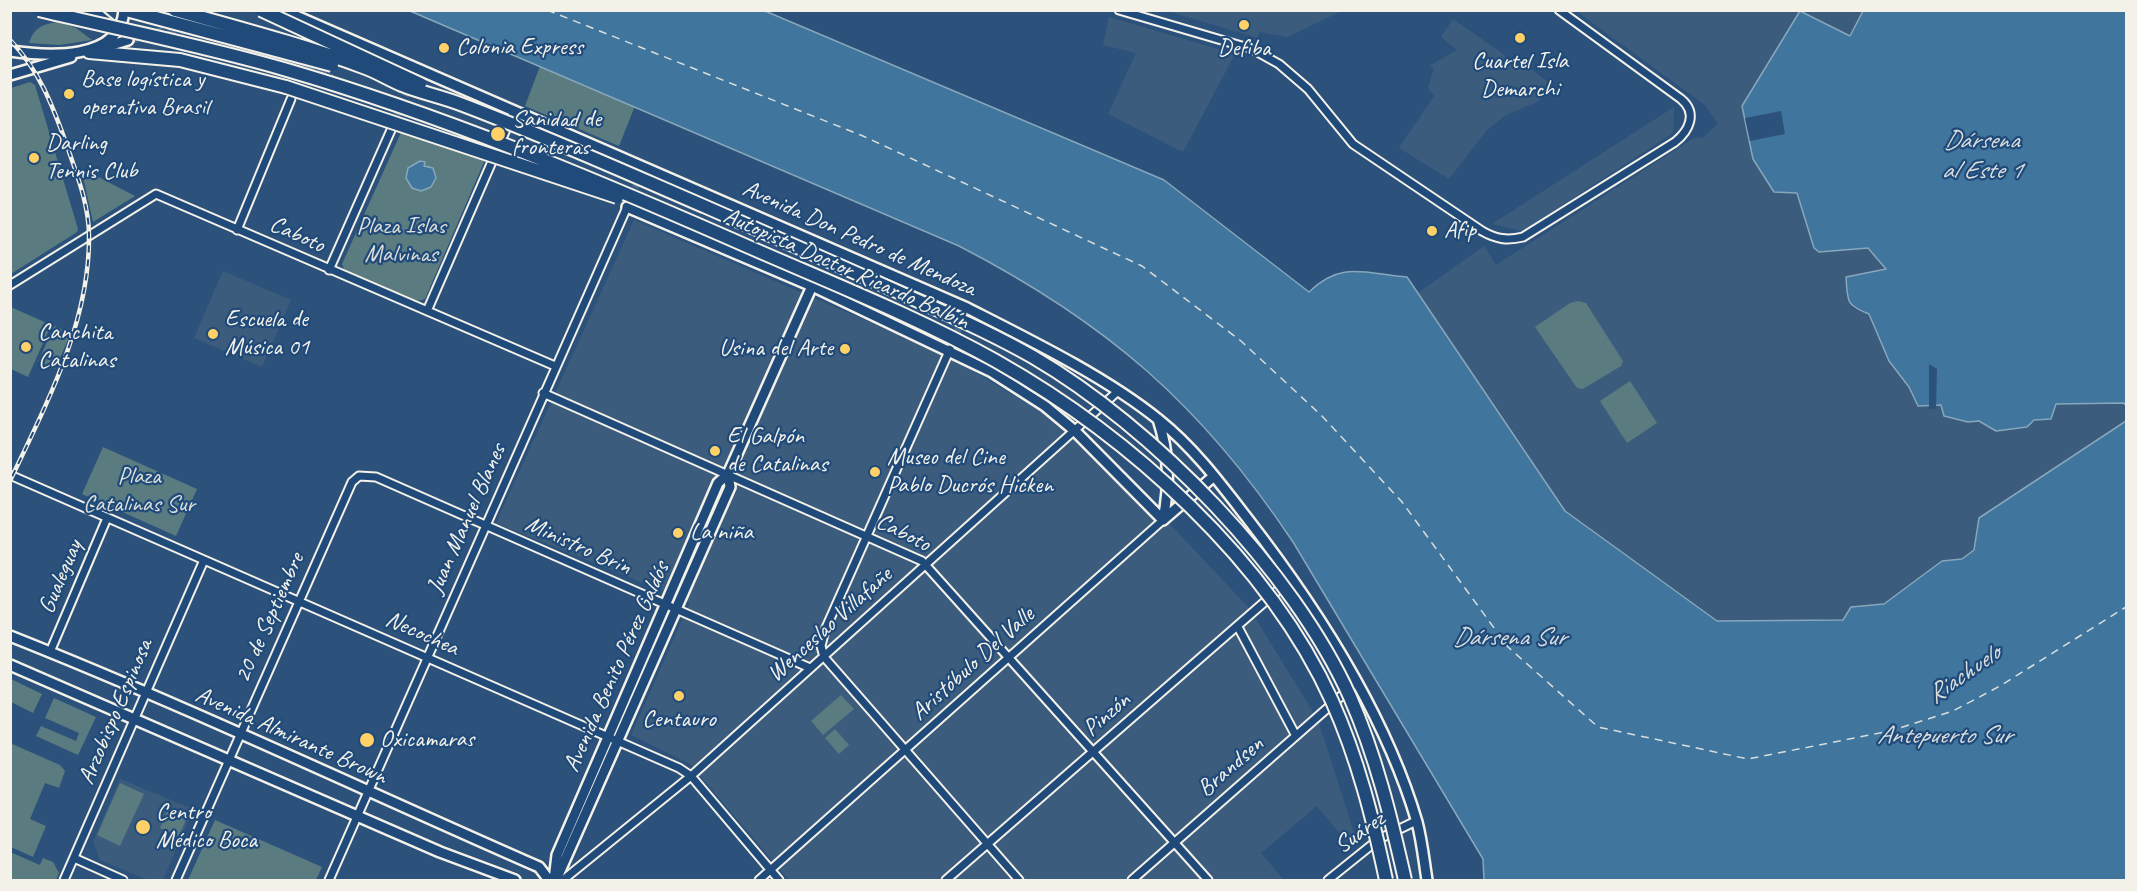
<!DOCTYPE html>
<meta charset="utf-8">
<style>
body{margin:0}
#map{position:relative;width:2137px;height:891px;overflow:hidden;background:#2c527b;font-family:Caveat,sans-serif}
canvas{display:block}
.frame{position:absolute;inset:0;border:12px solid #f4f1e8;pointer-events:none}
</style>
<div id="map">
<canvas width="2137" height="891"></canvas>
<div class="frame"></div>
</div>
<script>
const ctx = document.querySelector('canvas').getContext('2d');
ctx.lineJoin = 'round';
function fillPath(path, color) {
  ctx.fillStyle = color;
  ctx.fill(path, 'evenodd');
}
function strokePath(path, color, width, dash) {
  ctx.strokeStyle = color;
  ctx.lineWidth = width;
  ctx.lineCap = dash ? 'butt' : 'round';
  ctx.setLineDash(dash || []);
  ctx.stroke(path);
}
function write(font, color, halo, rows, align = 'center') {
  ctx.font = font + ' Caveat,sans-serif';
  ctx.lineWidth = 4.5;
  ctx.setLineDash([]);
  ctx.textBaseline = 'middle';
  ctx.strokeStyle = halo;
  ctx.fillStyle = color;
  for (const [text, x, y, turn = 0] of rows) {
    ctx.save();
    ctx.translate(x, y);
    ctx.rotate((+turn || 0) * Math.PI / 180);
    ctx.textAlign = isNaN(turn) ? turn : align;
    if (halo) ctx.strokeText(text, 0, 0);
    ctx.fillText(text, 0, 0);
    ctx.restore();
  }
}
fillPath(new Path2D(`
 M1167,11L1342,10V11L1287,37L1259,32L1258,38Z
 M1576,11H1800L1742,106L1753,159L1797,192L1814,248L1819,252L1869,248L1886,269L1851,308L1869,314L1889,361L1909,387L1918,406L1941,405L1968,422L1979,421L1996,431L2034,420L2051,419L2055,404L2124,403L2126,421L1979,518L1974,549L1962,559L1942,561L1884,604L1851,607L1843,620L1717,621L1565,511L1418,293L1484,246L1496,265L1694,138H1702L1718,124L1705,105Z
 M1803,11H1863L1850,36Z
 M1109,17L1235,54L1183,152L1108,114L1136,53L1103,45Z
 M1453,19L1513,61L1516,57L1554,87L1537,102L1506,115L1487,130L1449,179L1399,148L1434,96L1428,88L1434,68L1429,66L1457,50L1441,37Z
 M1674,107L1673,133L1522,231L1492,224Z
 M634,220L948,356L1070,429L1168,522L1249,608L1318,720L1357,842L1351,847L1317,806L1261,853L1284,880H789L690,764L631,735L690,602L496,523Z
 M223,271L291,300L262,367L194,338Z
 M120,779L193,809L163,880H148L100,860L93,842Z`), '#3c5c7d');
fillPath(new Path2D(`
 M58,22L76,28L92,40L60,45L29,43C34,28 42,24 58,22Z
 M540,66L635,106L619,146L525,106Z
 M30,82L35,85L78,229L77,232L11,274V88Z
 M403,128L487,155L425,299L418,301L345,272L342,264Z
 M81,168L135,196L93,222Z
 M1578,301L1586,303L1623,361L1621,366L1583,389L1577,388L1535,327L1570,303Z
 M11,307L51,325L28,377L11,369Z
 M54,326L71,333L55,369L38,362Z
 M1630,381L1657,423L1627,443L1600,401Z
 M103,447L197,489L176,536L82,494Z
 M11,679L42,694L33,713L11,702Z
 M841,695L854,709L823,735L811,721Z
 M54,698L96,717L78,755L36,736L41,726L76,741L79,733L45,718Z
 M835,729L849,745L839,754L825,738Z
 M10,743L60,765L65,771L59,788L45,783L30,819L46,826L33,857L11,847Z
 M120,783L144,794L120,846L97,835Z
 M168,809L187,817L179,836L160,828Z
 M215,820L322,867L316,880H188Z
 M10,852L40,865L43,858L53,862L59,873L56,880H11Z`), '#5a7b80');
const water = new Path2D(`
 M410,11H765L1164,180L1309,292C1341,260 1366,274 1407,277L1565,511L1717,621L1843,620L1851,607L1884,604L1942,561L1962,559L1974,550L1979,518L2126,421V880H1484L1483,859L1293,542C1201,404 1106,322 959,246Z
 M1800,11L1850,36L1863,11H2126V406L2124,403L2056,404L2051,419L2034,420L2027,427L1996,431L1979,421L1968,422L1944,416L1941,405L1918,406L1909,387L1889,361L1869,314C1845,305 1848,301 1846,277L1886,269L1868,248L1819,252L1814,248L1797,193L1774,192L1753,159L1742,106Z
 M420,161L425,162L424,166L433,168L436,178L431,187L421,191L412,188L406,178L408,168Z`);
fillPath(water, '#40759d');
strokePath(water, '#88a7bb', 1.5);
fillPath(new Path2D(`
 M1781,111L1785,134L1750,141L1745,118Z
 M1929,364L1937,369L1936,409H1929Z`), '#2c527b');
strokePath(new Path2D(`
 M547,10L863,136L1142,266L1241,341L1322,416L1402,502L1508,647L1598,727L1748,759L1890,731L1953,711L2000,686L2126,607`), '#d9dedd', 1.5, [8, 6]);
strokePath(new Path2D(`
 M294,91L317,35
 M393,125L410,86
 M627,207L644,166
 M953,342L967,308`), '#4a6a8b', 7, [7, 3.5]);
strokePath(new Path2D(`
 M128,40L169,30H187
 M267,53L332,79`), '#4a6a8b', 9, [9, 4.5]);
const minor = new Path2D(`
 M1119,10L1252,49L1279,64L1308,89L1353,144L1482,231C1496,239 1507,241 1523,237L1675,142C1689,131 1698,113 1681,99L1559,10
 M237,230L291,99
 M329,270L391,130
 M10,285L156,194L555,366
 M427,311L514,111
 M950,349L825,630L821,646L824,657L1019,880
 M543,393L922,561L1208,880
 M10,475L679,768L691,776L779,880
 M1238,627L1296,736
 M50,652L107,518
 M74,858L123,880
 M64,880L204,560
 M176,880L352,482L359,476L376,477L810,668
 M329,880L627,207
 M563,880L691,776L1117,392
 M759,880L1163,520
 M946,880L1292,578
 M1132,880L1356,683
 M1328,880L1379,839L1416,821`);
const secondary = new Path2D(`
 M282,10L967,308C1028,339 1106,377 1159,420C1194,448 1220,483 1247,518C1316,607 1385,713 1417,822C1422,841 1424,861 1427,880
 M99,49L128,40
 M10,51C46,56 121,62 124,10
 M10,75L71,57
 M627,207L812,286L992,372L1045,406L1075,431L1163,520
 M1158,419C1169,453 1170,484 1163,520
 M1163,520L1214,476
 M10,636C189,707 363,790 539,867L549,880
 M10,665L440,852L515,880
 M554,880L557,855L718,483L728,474L812,286
 M556,880L730,487L728,474`);
const motorway = new Path2D(`
 M72,10L98,16L110,26
 M89,52L180,60L286,87`);
strokePath(minor, '#f4f1e8', 11);
strokePath(secondary, '#f4f1e8', 14);
strokePath(motorway, '#f4f1e8', 16);
strokePath(minor, '#1f4a7a', 7);
strokePath(secondary, '#1f4a7a', 9);
strokePath(motorway, '#1f4a7a', 12);
const rail = new Path2D(`
 M10,40C39,70 52,104 66,143C76,172 89,204 89,236C90,322 46,405 10,481`);
strokePath(rail, '#f4f1e8', 4.5);
strokePath(rail, '#1f4a7a', 2, [7]);
const motorwayBridge = new Path2D(`
 M39,10C122,30 205,46 287,70C441,115 587,176 733,240C821,279 912,314 996,361C1129,436 1268,560 1332,701C1358,759 1373,819 1386,880
 M175,10C239,28 304,45 366,68C379,73 390,80 402,85C422,93 443,97 463,105C545,136 625,172 706,207C777,238 848,269 918,301C957,318 996,336 1033,357C1153,427 1293,570 1350,697C1376,756 1391,818 1405,880
 M261,10L420,84
 M130,11L332,65
 M286,87L617,197`);
strokePath(motorwayBridge, '#f4f1e8', 16, []);
strokePath(motorwayBridge, '#1f4a7a', 12);
for (const [x, y, r, color] of [
 [1244,25,6,"#ffd166"],
 [1520,38,6,"#ffd166"],
 [444,48,6,"#ffd166"],
 [69,94,6,"#ffd166"],
 [498,134,8,"#ffd166"],
 [34,158,6,"#ffd166"],
 [1432,231,6,"#ffd166"],
 [213,334,6,"#ffd166"],
 [26,347,6,"#ffd166"],
 [845,349,6,"#ffd166"],
 [715,451,6,"#ffd166"],
 [875,472,6,"#ffd166"],
 [678,533,6,"#ffd166"],
 [679,696,6,"#ffd166"],
 [367,740,8,"#ffd166"],
 [143,827,8,"#ffd166"]
]) {
  const dot = new Path2D();
  dot.arc(x, y, r, 0, 2 * Math.PI);
  ctx.fillStyle = color;
  ctx.fill(dot);
  strokePath(dot, '#1f4a7a', 2);
}
write('24px', '#f4f1e8', '#1f4a7a', [
 ["Colonia Express",456,48],
 ["Defiba",1244,49,"center"],
 ["Cuartel Isla",1520,62,"center"],
 ["Demarchi",1520,90,"center"],
 ["Base logística y",81,80],
 ["operativa Brasil",81,108],
 ["Sanidad de",512,120],
 ["fronteras",512,148],
 ["Darling",46,144],
 ["Tennis Club",46,172],
 ["Afip",1444,231],
 ["Escuela de",225,320],
 ["Música 01",225,348],
 ["Canchita",38,333],
 ["Catalinas",38,361],
 ["Usina del Arte",833,349,"right"],
 ["El Galpón",727,437],
 ["de Catalinas",727,465],
 ["Museo del Cine",887,458],
 ["Pablo Ducrós Hicken",887,486],
 ["La niña",690,533],
 ["Centauro",679,720,"center"],
 ["Oxicamaras",380,740],
 ["Centro",156,813],
 ["Médico Boca",156,841]
], 'left');
write('24px', '#dddfd8', '#1f4a7a', [
 ["Plaza Islas",401,227],
 ["Malvinas",401,255],
 ["Plaza",139,477],
 ["Catalinas Sur",139,505]
]);
write('24px', '#f4f1e8', '#1f4a7a', [
 ["Caboto",297,235,24],
 ["Avenida Don Pedro de Mendoza",859,239,24],
 ["Autopista Doctor Ricardo Balbín",846,269,24],
 ["Juan Manuel Blanes",467,519,-66],
 ["Caboto",903,533,27],
 ["Ministro Brin",578,546,24],
 ["Gualeguay",61,577,-67],
 ["20 de Septiembre",270,618,-66],
 ["Wenceslao Villafañe",830,625,-42],
 ["Necochea",422,634,24],
 ["Aristóbulo Del Valle",973,664,-42],
 ["Avenida Benito Pérez Galdós",617,667,-66],
 ["Arzobispo Espinosa",116,712,-67],
 ["Pinzón",1107,715,-41],
 ["Avenida Almirante Brown",291,736,24],
 ["Brandsen",1231,767,-41],
 ["Suárez",1360,833,-35]
]);
write('italic 26px', '#d9dedd', '#1f4a7a', [
 ["Dársena",1981,141],
 ["al Este 1",1981,171],
 ["Dársena Sur",1509,638],
 ["Riachuelo",1964,675,-35],
 ["Antepuerto Sur",1944,736]
]);
</script>
